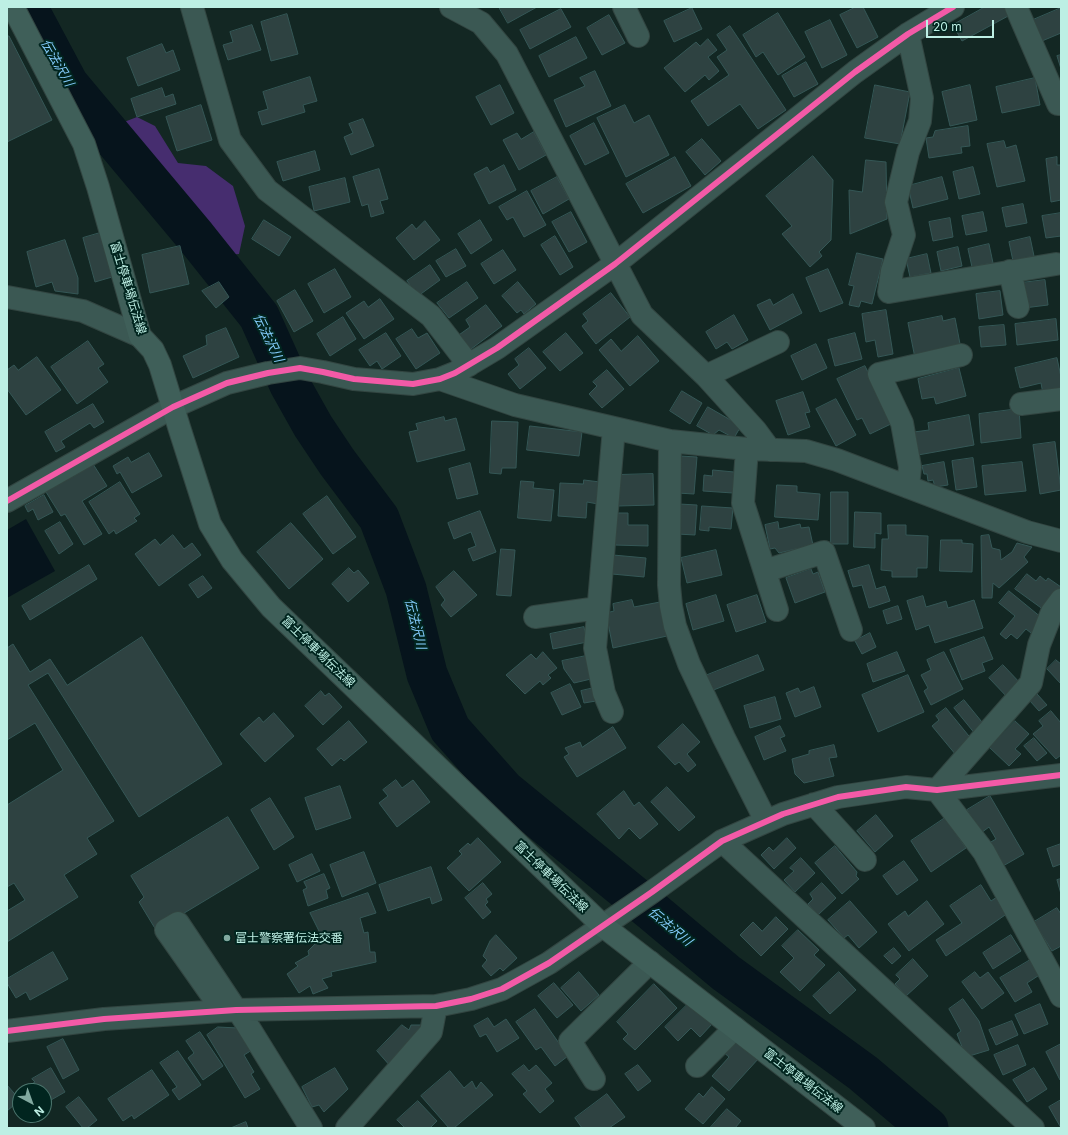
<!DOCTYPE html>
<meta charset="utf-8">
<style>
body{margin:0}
#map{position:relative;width:1068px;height:1135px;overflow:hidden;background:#132723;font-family:Inter,sans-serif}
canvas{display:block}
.frame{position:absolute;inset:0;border:8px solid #bdefe4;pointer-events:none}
.north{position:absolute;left:12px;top:1083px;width:40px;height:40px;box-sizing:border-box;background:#01251f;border:1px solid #4c766e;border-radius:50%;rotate:139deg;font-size:11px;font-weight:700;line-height:16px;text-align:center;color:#bdefe4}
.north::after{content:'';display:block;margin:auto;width:14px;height:18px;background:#82a9a0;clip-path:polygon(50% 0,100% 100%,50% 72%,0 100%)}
.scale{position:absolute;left:926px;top:20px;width:68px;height:18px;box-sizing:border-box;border:2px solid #bdefe4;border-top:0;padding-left:5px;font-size:12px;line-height:14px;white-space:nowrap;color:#bdefe4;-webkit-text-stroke:3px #01251f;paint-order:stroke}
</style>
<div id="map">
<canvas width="1068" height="1135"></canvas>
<div class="frame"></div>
<div class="north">N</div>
<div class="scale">20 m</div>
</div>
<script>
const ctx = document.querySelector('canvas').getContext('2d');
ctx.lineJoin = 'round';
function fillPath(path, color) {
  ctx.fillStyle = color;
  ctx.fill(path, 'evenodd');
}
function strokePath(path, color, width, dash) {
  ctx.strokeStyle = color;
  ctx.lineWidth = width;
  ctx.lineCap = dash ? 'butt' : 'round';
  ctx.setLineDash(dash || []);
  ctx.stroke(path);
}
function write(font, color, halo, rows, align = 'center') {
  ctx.font = font + ' Inter,"Noto Sans JP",sans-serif';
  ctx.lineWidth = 4;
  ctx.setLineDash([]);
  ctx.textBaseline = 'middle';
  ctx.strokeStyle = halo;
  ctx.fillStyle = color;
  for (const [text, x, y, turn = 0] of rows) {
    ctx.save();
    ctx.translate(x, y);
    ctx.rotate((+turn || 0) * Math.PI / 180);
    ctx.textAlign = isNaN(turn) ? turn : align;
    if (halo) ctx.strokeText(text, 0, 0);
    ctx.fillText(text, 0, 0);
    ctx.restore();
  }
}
fillPath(new Path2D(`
 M137,117L155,126L178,163L206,166L233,186L245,226L239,254L203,257L131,188L106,129Z`), '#462d6f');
fillPath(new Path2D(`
 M26,519L55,571L7,598V530Z`), '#06141c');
strokePath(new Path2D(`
 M27,7L68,84L196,237L259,316L290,385L313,426L337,462L379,518L406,589L427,674L450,729L505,791L652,911L726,973L863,1073L928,1128`), '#06141c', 41);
const building = new Path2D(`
 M499,7H537L508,23Z
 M856,7H863L878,37L857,48L840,15Z
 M985,7H1005L1010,15L962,41L953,25Z
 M692,8L702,29L674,42L664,21Z
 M1061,8V33L1042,41L1033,20Z
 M561,9L571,27L530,49L520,30Z
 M778,13L805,57L778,75L763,52L756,57L743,35Z
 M287,14L298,54L271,61L261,22Z
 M609,15L625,43L602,55L587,28Z
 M830,20L847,55L822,68L805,32Z
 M252,25L261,50L228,60L223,45L233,42L230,32Z
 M730,26L786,110L758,129L740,104L708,126L691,101L729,75L717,57L727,50L717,35Z
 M7,36H9L52,120L7,142Z
 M576,37L587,58L549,77L539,56Z
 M708,39L717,50L708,57L719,71L709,80L705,75L685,92L664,68L696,42L700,46Z
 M162,44L166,53L173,50L180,70L138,86L127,58Z
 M1061,55V69L1057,56Z
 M806,62L818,84L794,97L782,76Z
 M595,71L611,106L566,127L554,100L585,86L580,78Z
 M310,77L317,101L303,105L305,112L262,125L258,112L268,109L263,92Z
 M1035,78L1040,105L1002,113L996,87Z
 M500,85L514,113L491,125L476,97Z
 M875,85L910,92L900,144L865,138Z
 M970,85L977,120L950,126L942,92Z
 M162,88L165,97L173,94L176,104L137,117L131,99Z
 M201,105L212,140L177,151L166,117Z
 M625,105L634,123L649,115L669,155L626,177L597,118Z
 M363,119L374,146L351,155L344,137L353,133L349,124Z
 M594,123L609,153L585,165L570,136Z
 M968,126L970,146L961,147L962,153L929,158L926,138L933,137L935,131Z
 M534,132L546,155L519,170L503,140L517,133L521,139Z
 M702,139L721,161L705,175L686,152Z
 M1004,141L1006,148L1016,145L1025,181L997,187L987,144Z
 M315,151L320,170L283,181L277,162Z
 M813,156L833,180L831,240L819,252L822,256L810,267L782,234L792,226L766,196Z
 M675,157L691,186L643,213L626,184Z
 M1057,157V165H1061V200L1051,202L1046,159Z
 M866,160L886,162L887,219L850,234L849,190L862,192Z
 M504,165L516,190L489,204L474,174L487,167L490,172Z
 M973,167L980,194L959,199L953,172Z
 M379,169L388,199L380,201L384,213L371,217L368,204L362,206L353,177Z
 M557,177L569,199L543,214L531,191Z
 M942,177L948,199L913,208L908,186Z
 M345,178L350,202L314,211L309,187Z
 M527,191L546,225L524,237L513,217L507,220L499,207Z
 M1023,204L1027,223L1006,227L1002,208Z
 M571,212L587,242L569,252L552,222Z
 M983,212L987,231L966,235L962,216Z
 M1061,213V236L1046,238L1042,216Z
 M950,218L953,237L933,241L929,222Z
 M264,220L291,237L279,256L252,239Z
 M480,220L492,240L471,254L458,234Z
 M425,221L440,240L414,260L396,238L412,224L416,229Z
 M100,233L112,277L95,282L83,238Z
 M555,236L573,267L560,275L541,245Z
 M1030,237L1034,256L1013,261L1009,242Z
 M65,240L78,278V294L55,291L52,282L36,287L27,252Z
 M989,244L993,263L972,267L968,249Z
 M180,246L189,284L150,293L142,255Z
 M958,247L962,266L941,271L937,252Z
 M456,249L466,266L446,277L436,261Z
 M503,250L516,270L494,284L481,264Z
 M857,253L883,259L872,304L861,301L859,307L849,305L854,286L849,285Z
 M927,254L931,273L910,277L906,259Z
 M430,265L440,280L418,296L407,281Z
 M335,269L351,297L324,313L308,284Z
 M828,269L843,303L820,312L806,278Z
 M1045,280L1048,305L1024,308L1021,283Z
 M219,282L229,297L216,308L202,291Z
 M467,282L478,298L449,318L437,303Z
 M518,282L536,304L524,314L521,310L517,313L502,296Z
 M295,290L313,321L294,332L277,301Z
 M1000,291L1003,315L979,319L976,294Z
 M611,293L630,317L596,344L582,326L588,321L583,314Z
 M793,294L802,313L770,330L757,305L770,299L773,305Z
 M380,299L394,319L364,339L346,313L364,301L368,307Z
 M486,305L502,326L467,352L456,337L470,327L466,320Z
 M886,310L893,354L878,357L875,340L866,342L862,314Z
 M734,315L748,340L732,349L727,342L716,349L706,332Z
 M942,316L943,321L955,318L961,349L915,358L908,323Z
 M343,317L356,339L330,356L317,334Z
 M1056,319L1058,340L1017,345L1015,324Z
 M1004,325L1006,345L981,347L979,327Z
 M226,328L239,357L193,378L183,356L207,345L206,336Z
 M412,329L418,338L427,333L440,353L416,369L396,339Z
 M386,333L401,356L382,369L377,361L370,366L359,350Z
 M566,333L583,353L560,371L543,352Z
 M855,333L862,359L835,366L828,340Z
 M638,336L659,361L630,386L599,350L611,339L621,351Z
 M88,341L104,364L98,368L108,382L77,404L51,367Z
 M816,344L827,368L802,380L791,356Z
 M529,348L546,368L520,389L508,374L519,365L515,359Z
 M37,357L61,390L26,415L7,389V370L14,365L18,370Z
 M1057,358L1061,377V390L1043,394L1041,383L1020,388L1015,368Z
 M865,366L893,423L870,434L862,418L857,420L837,379Z
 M959,368L966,396L936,404L934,397L922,399L918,379Z
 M607,370L624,389L602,408L589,394L597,386L593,382Z
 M682,391L702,403L690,424L670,411Z
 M803,392L810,412L805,413L810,427L788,435L776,401Z
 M836,399L856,435L836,446L816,409Z
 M93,404L104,422L94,428L90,423L61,441L65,447L56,452L45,432Z
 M708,407L741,426L734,438L719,430L713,435L697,426Z
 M1019,409L1021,438L981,443L979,414Z
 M969,415L974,445L918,455L914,432L929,430L928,423Z
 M444,417L445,421L456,418L465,450L417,462L409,432L418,430L416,424Z
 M492,421L518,422L516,468H502L501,474L490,473Z
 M530,426L582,432L579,456L527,450Z
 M1055,442L1061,490L1040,494L1033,445Z
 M149,453L162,476L132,493L120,472L117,474L113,466L128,457L131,462Z
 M680,456L697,457L694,494L677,493Z
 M973,458L977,487L956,490L952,461Z
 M944,462L948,485L935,487L933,480L928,481L927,474H924L922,466Z
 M1022,462L1026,491L985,495L982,466Z
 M470,463L478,494L457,499L449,469Z
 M93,464L107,486L82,501L102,534L84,545L65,514L61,516L46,492Z
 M713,470L734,472L733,493L703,491L704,475L712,476Z
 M653,474L654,505L618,506L617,475Z
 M584,480L600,482L598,504L587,502L586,518L558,516L560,483L583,484Z
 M521,481L534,482L533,488L554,490L551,521L518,518Z
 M120,482L140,514L134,518L137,521L116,534L114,530L109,534L89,502Z
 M777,485L797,486V492L820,494L818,520L775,517Z
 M831,492H848V544H831Z
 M44,495L53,512L38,520L33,509L28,512L25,506Z
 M327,496L356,537L333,554L303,514Z
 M679,504L697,505L695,535L677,534Z
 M702,506L733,508L731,529L709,527V531L700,530Z
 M480,511L496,552L473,561L468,549L476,546L471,532L454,539L448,523Z
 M855,512L881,513V534L875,533V548L854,547Z
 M614,513H628V525H648V546L614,545Z
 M60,522L73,544L59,554L45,531Z
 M778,522L779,529L800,524L801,528L809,527L813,545L779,553L775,548L770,549L765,525Z
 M291,523L323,559L289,589L257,552Z
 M888,525H906V535L928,536L927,568H917V577H892V571L881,570L882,539H888Z
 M173,535L184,549L192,543L201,555L159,586L135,554L155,539L160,545Z
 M989,535L992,548L1000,550L1001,560L1012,552L1017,543L1032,547L1024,557L1028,562L999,588L993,583L992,598H982L981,536Z
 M941,540H962V543L973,544L972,572L940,571Z
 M501,549L515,550L511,596L497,595Z
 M716,550L722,575L687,583L681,558Z
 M613,555L646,558L644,577L612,574Z
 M89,565L97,579L30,620L22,606Z
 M869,565L876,589L885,586L890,601L869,608L862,585L853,587L848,571Z
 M349,568L354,573L358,570L369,583L348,602L332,584Z
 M811,569L813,574L818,572L825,592L795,603L786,578Z
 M454,571L477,595L451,617L441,605L445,600L436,587Z
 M1027,574L1036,581L1040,576L1046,581L1048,578L1061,587L1044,610L1015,589Z
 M203,576L212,588L198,598L189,585Z
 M1009,591L1042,618L1031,633L1026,629L1017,639L1011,634L1006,639L1000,634L1015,616L999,603Z
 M716,595L724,621L693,630L686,604Z
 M757,595L766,622L736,632L727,605Z
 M923,596L926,607L946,601L948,608L974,600L983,628L935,643L929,625L916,630L907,601Z
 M632,600L634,607L660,602L667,636L613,648L606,613L614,611L613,604Z
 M898,606L902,619L887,624L883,611Z
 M584,627L587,642L553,649L550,634Z
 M870,633L876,647L862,654L855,641Z
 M142,637L222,764L139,817L48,673L28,685L114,821L87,838L97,854L64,875L78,897L7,942V911L25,900L14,883L7,887V805L63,770L35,723L7,740V648L13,644L30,672L50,659L67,685Z
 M984,637L993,659L982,663L985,671L962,680L950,650Z
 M543,652L557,668L548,675L551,678L543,685L540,681L525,694L506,675L531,654L536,659Z
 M897,652L905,671L873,682L867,664Z
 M944,652L963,689L931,705L924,691L928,688L921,675L931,670L927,660Z
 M758,655L764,670L711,691L705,676Z
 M586,656L591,679L574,683L564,669L562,661Z
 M1056,660L1061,664V684L1047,669Z
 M1003,665L1023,686L1009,699L989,678Z
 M908,675L924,712L878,732L862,695Z
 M570,684L581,707L562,715L551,693Z
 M814,687L821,707L795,717L786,693L798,688L800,692Z
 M594,688L596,701L584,703L581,691Z
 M321,691L325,696L329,693L342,707L323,725L305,706Z
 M1037,694L1047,705L1039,711L1030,701Z
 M775,697L781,719L750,728L744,706Z
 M964,700L986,727L976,735L954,708Z
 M946,708L973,741L956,755L932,726L939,720L936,716Z
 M1051,711L1061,723V755L1056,759L1033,734L1043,726L1039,721Z
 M274,713L294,736L265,762L240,734L259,717L263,722Z
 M349,721L367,742L344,761L341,758L332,766L317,749Z
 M1015,721L1029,734L1015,749L1021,754L1009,766L989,747Z
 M683,724L700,742L687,754L696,765L688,772L679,762L675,765L658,747Z
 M780,726L785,736L780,738L786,751L764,760L755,737Z
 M613,727L626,748L577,777L564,757L569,754L565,748L580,742L582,747Z
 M1034,738L1047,753L1037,761L1024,746Z
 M834,745L837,757L829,758L834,776L804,783L795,774L792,759L809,754V751Z
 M396,780L402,788L413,780L430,802L397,827L379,803L388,796L383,790Z
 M340,786L351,818L316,830L305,798Z
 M667,787L695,817L679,831L651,802Z
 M624,791L634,806L639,802L658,824L640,839L629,828L619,839L597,814Z
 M990,796L1024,854L1003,866L989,843L996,839L989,827L981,833L967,810Z
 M270,798L294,837L274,850L251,810Z
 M876,815L893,836L875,852L857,831Z
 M228,817L259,868L156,930L139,902L144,897L131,876Z
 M945,818L966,848L931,872L911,841Z
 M478,838L501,862L469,891L447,868L462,854L459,851L468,843L470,845Z
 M787,838L796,848L774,869L761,855L769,847L773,851Z
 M1061,844V864L1053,867L1047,849Z
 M835,846L857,872L856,876L859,879L842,894L815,863Z
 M364,852L376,883L342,897L330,865Z
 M312,854L320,871L297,882L289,865Z
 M801,858L815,873L795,892L784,880L794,871L790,868Z
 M904,861L918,880L897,895L883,876Z
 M431,867L442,900L432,904L430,897L388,911L379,885Z
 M324,874L330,888L326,890L328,898L308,906L303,890L307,888L304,882Z
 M1061,879V894L1057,880Z
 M483,883L492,894L486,899L488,902L485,905L491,912L483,919L465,898Z
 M822,883L836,898L818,915L808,904L813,899L810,894Z
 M981,885L991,901L997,897L1008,913L946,956L936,940L962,923L950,906Z
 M368,893L376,913L360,918L364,933L368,932L370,952H375L376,962L331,972L332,976L322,979L328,988L313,994L310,986L299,993L287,974L298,966L295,963L309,955L308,951L322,937L310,913Z
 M850,901L877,932L859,948L848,935L844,938L828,920Z
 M927,901L944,924L909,951L888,924L905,911L908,916Z
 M1057,908L1061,914V946L1052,951L1034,922Z
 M776,917L788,929L761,956L740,935L753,922L762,931Z
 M798,930L819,950L814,955L825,965L800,991L780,972L794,958L782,946Z
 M496,935L517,958L503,971L500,968L491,976L482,966L487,960L483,956L490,941Z
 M1011,935L1021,951L993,969L983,953Z
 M894,948L901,956L892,964L884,956Z
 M53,952L68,979L30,1000L26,992L16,998L7,983V979Z
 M913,959L928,976L906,996L895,984L900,979L896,975Z
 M1032,959L1041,974L1027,983L1032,992L1015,1002L1000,978Z
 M579,972L599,995L581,1011L561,988Z
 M839,972L856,990L830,1014L813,996Z
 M975,972L980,978L988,972L1004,993L982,1009L962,982Z
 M554,983L573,1005L557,1018L538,996Z
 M654,984L677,1008L635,1050L623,1039L628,1034L617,1022Z
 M963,999L979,1021L989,1050L966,1057L957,1034L961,1031L949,1009Z
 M691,1001L713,1023L700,1037L691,1028L678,1041L665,1027Z
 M1040,1004L1048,1024L1024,1034L1015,1015Z
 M535,1009L568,1056L555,1066L541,1047L536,1050L516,1022Z
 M488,1018L494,1027L506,1019L519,1038L497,1052L486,1034L480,1037L474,1026Z
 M1012,1021L1018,1035L996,1045L989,1030Z
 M402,1025L409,1030L411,1025H424L391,1067L377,1051Z
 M218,1027L238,1028L252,1050L244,1055L254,1072L251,1074L260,1089L245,1098L207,1035Z
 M200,1032L223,1066L203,1080L188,1058L194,1053L186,1041Z
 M736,1037L759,1058L729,1091L712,1076L729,1057L722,1051Z
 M63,1039L79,1070L63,1079L47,1047Z
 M1061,1044V1080H1060L1046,1052Z
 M1018,1045L1026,1065L1003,1075L994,1055Z
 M178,1051L201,1085L179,1100L172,1090L177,1087L160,1063Z
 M524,1065L529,1071L536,1065L552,1083L545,1089L554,1101L540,1113L523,1094L527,1091L512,1074Z
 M638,1065L651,1081L638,1091L625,1074Z
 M51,1068L65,1092L44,1104V1091H29L27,1087L35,1082L32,1079Z
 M335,1068L348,1089L324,1112L319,1105L312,1107L302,1087Z
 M1034,1068L1047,1089L1027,1102L1013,1080Z
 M152,1070L169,1095L134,1119L132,1115L123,1121L108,1099Z
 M450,1071L464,1088L472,1081L476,1089L481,1082L493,1095L454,1128H449L421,1096Z
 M7,1085L20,1100L7,1111Z
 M712,1087L725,1099L703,1124L685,1109L699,1093L703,1097Z
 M607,1094L625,1117L609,1128H582L575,1118Z
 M79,1097L97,1120L87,1128H83L66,1107Z
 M1061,1100V1128L1049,1107Z
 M418,1101L437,1121L430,1128H405L397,1120Z
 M727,1109L741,1121L735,1128H710Z
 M246,1122L248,1128H231Z`);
fillPath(building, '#2e4241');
strokePath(building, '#355756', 1);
const minor = new Path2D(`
 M192,7L230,140L267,190L431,316L469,365
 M451,7L481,23L507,54L642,315L706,376L756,431L770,450
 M624,7L638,36
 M1016,7L1058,104H1061
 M908,34L922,98L920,121L908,152L896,202L904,235L892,271L889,292L1056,264
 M1010,271L1018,307
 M7,297L83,311L140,336
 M706,376L778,342
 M440,379L515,405L670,441L747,449L806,451L837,460L1027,532L1061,541
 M1021,404L1061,399
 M670,441L669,585L671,606L675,626L689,664L724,738L766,821
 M747,449L743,503L777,610
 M908,487L910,467L902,423L879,374L961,355
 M7,501L173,407L227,383L268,373L300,368L323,372L354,379L413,384L440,379L455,373L497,348L615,264L855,72L908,34L953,7
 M765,571L824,552L851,630
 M1061,600L1052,612L1039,645L1031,683L937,790L984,852L1049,972L1061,996
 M535,617L598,608
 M612,712L604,693L595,648L614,428
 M814,804L865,860
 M722,841L1033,1128
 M238,1010L311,1128
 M223,1011L166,930L178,923L236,1010
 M7,1031L104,1019L236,1010L436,1006L471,999L502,989L549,963L652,892L722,841L783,814L838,797L906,787L937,790L1061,775
 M697,1066L735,1028
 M594,1079L570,1041L650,962
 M347,1128L431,1032L436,1006`);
const major = new Path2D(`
 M13,7L84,144L98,187L140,336L153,350L160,365L179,427L210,524L232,560L271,607L603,926L864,1128`);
strokePath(minor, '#324541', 24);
strokePath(major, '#324541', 24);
strokePath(minor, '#3b5853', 22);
strokePath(major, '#3f5f59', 22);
strokePath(new Path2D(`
 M7,501L173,407L227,383L268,373L300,368L323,372L354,379L413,384L440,379L455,373L497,348L615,264L855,72L908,34L953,7
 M7,1031L104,1019L236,1010L436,1006L471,999L502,989L549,963L652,892L722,841L783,814L838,797L906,787L937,790L1061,775`), '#f35aa7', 6);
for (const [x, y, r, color] of [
 [227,938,4,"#82a9a0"]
]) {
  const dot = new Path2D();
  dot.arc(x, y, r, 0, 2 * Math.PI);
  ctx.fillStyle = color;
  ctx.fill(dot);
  strokePath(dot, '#01251f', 1.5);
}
write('12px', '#bdefe4', '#01251f', [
 ["富士停車場伝法線",128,288,73],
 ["富士停車場伝法線",318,652,44],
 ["富士停車場伝法線",551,877,44],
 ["富士停車場伝法線",803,1081,38]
]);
write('12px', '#bdefe4', '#01251f', [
 ["富士警察署伝法交番",235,938]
], 'left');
write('italic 13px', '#83cbfb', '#01251f', [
 ["伝法沢川",57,63,60],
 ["伝法沢川",268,338,64],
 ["伝法沢川",415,624,76],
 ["伝法沢川",670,927,40]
]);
</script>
